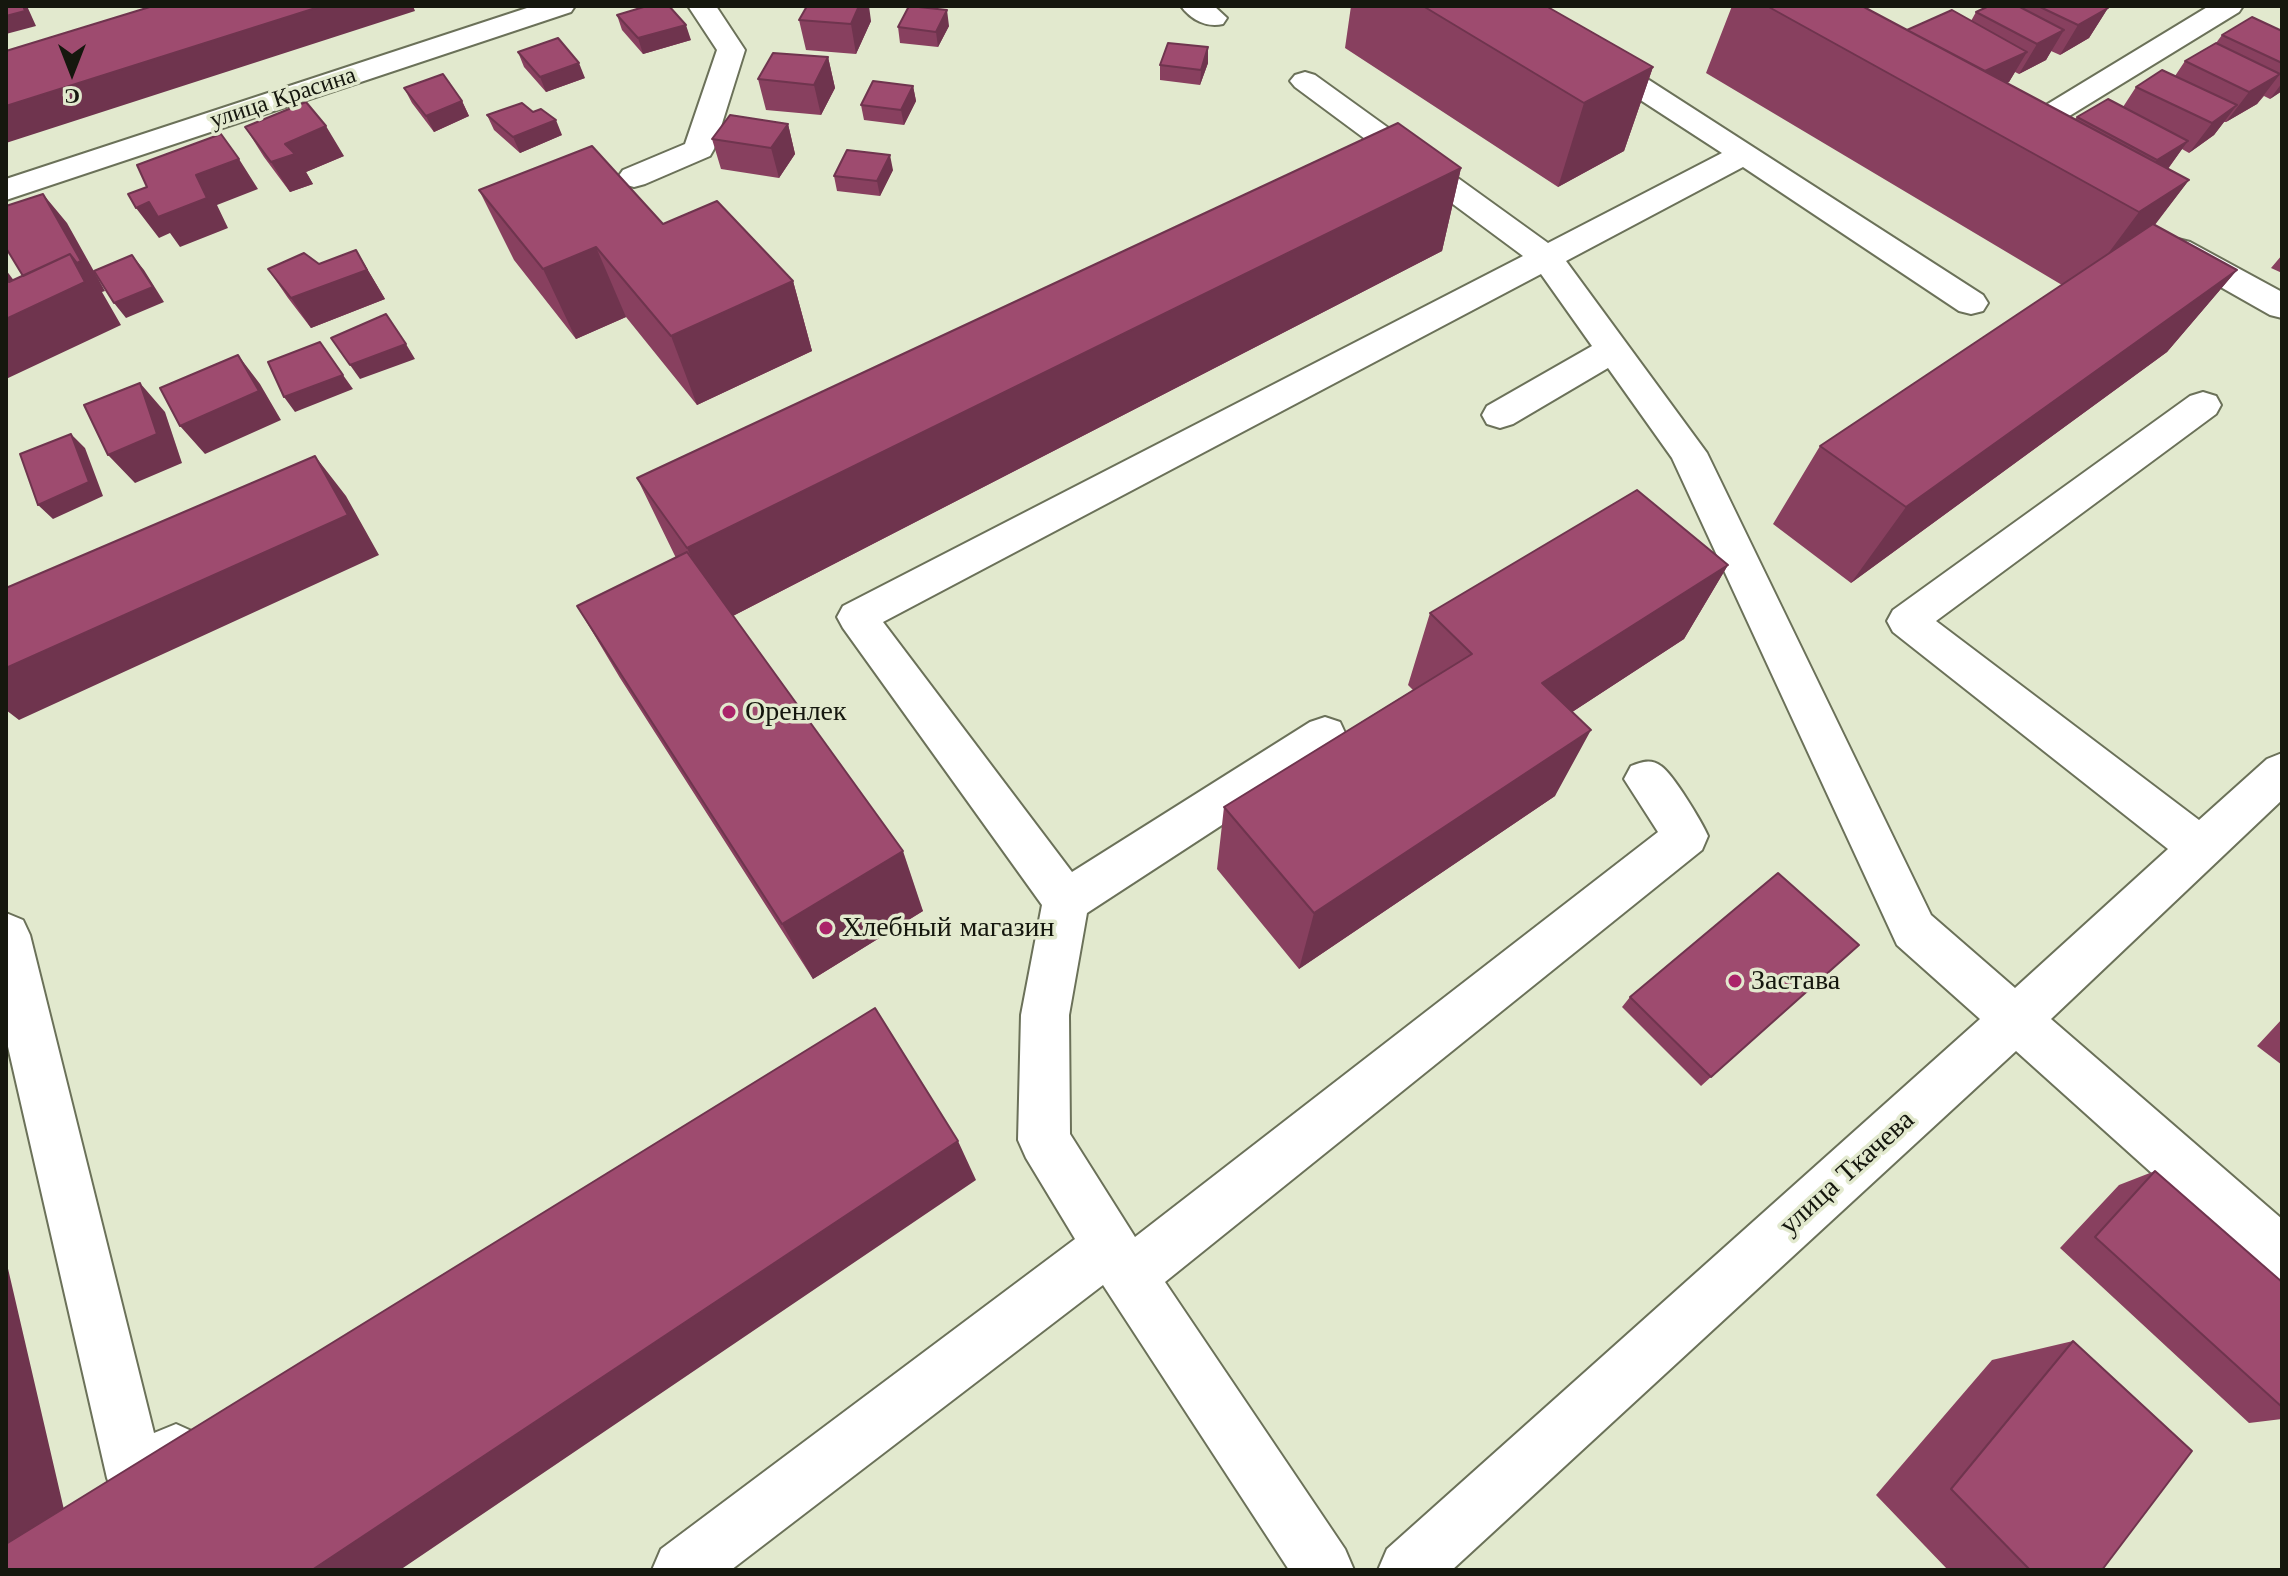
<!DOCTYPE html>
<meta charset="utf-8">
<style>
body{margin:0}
#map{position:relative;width:2288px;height:1576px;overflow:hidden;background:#e2e9ce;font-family:"Libre Baskerville",serif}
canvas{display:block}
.frame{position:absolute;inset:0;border:8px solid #15170e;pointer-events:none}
.north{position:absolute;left:32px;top:32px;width:80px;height:80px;-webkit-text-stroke:6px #e2e9ce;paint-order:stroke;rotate:180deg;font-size:22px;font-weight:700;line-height:32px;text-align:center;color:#15170e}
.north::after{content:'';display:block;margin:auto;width:28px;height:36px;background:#15170e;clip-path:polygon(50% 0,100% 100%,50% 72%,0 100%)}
</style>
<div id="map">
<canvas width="2288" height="1576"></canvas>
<div class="frame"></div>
<div class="north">С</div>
</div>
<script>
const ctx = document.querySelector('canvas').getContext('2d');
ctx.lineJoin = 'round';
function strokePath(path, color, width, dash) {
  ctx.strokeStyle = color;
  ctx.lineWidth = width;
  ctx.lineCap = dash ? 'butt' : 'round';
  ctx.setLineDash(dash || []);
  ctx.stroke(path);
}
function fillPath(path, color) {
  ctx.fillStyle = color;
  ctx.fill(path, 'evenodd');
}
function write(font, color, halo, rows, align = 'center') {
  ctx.font = font + ' "Libre Baskerville",serif';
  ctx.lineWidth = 7;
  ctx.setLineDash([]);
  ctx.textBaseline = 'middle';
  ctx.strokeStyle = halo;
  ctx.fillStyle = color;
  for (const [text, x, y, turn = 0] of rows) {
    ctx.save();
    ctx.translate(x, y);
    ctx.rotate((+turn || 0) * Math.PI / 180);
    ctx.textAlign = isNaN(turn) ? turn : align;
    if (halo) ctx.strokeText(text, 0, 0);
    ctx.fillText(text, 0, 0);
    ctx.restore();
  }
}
const minor = new Path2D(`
 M533,6H575L571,12L6,200V179Z
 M688,6H716L745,50L714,149L710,156L645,184L634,187L623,184L618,177L623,170L685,144L717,50Z
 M1181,6H1214L1227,18L1223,24C1207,28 1191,20 1181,6Z
 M1501,6H1534L1983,295L1988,303L1983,311L1971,314L1959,311L1743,167L1566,261L1707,453L1931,915L2015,988L2168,849L1893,632L1887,621L1893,610L2190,396L2203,392L2216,396L2221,405L2216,414L1936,621L2199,820L2267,759L2282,753V800L2051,1019L2282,1219V1281L2263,1273L2016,1051L1452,1570H1378L1387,1549L1980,1019L1897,945L1672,458L1608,368L1513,424L1500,428L1487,424L1482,415L1487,406L1592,346L1541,274L883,622L1072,872L1310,722L1325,717L1340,722L1346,735L1340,748L1087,913L1069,1015L1070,1134L1135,1237L1658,832L1624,779L1631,766C1641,762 1651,758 1661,766C1673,774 1702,822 1708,836L1702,850L1165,1282L1345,1549L1354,1570H1289L1103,1285L731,1570H652L661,1549L1075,1239L1026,1158L1018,1140L1021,1015L1042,905L843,628L837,617L843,606L1523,256L1295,87L1290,81L1295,75L1305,72L1315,75L1548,243L1722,153L1505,12Z
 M2209,6H2243L2239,12L2017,148L2006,151L1995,148L1991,142L1995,136Z
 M2178,239L2190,242L2282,292V318L2270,315L2166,256L2162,249L2166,242Z
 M6,913L23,920L30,935L154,1433L176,1424L196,1433L205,1453L196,1473L157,1499L136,1507L115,1499L107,1478L6,1038Z`);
strokePath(minor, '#6b7159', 4);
fillPath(minor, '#fff');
fillPath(new Path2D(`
 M1351,6H1546L1653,67L1624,151L1558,187L1345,48Z
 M1732,6H1862L1907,30L1971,21L1976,12L1989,6H2107L2106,7L2108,8L2089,38L2060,55L2051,51L2046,60L2019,74L2015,72L2009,82L2007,83L2075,119L2077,117L2123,107L2136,87L2175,76L2185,61L2216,43L2222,35L2282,31V91L2270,99L2264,96L2257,104L2226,122H2224L2214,135L2189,153L2182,149L2168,169L2189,180L2154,225L2237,270L2167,352L1851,583L1773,524L1820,446L2062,285L1706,73Z
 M617,15L691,40L643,54L622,30Z
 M799,20L871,21L856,54L806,50Z
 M949,26L938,47L900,43L898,27Z
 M1208,47V63L1200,85L1160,80V65Z
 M518,52L585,78L546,92L524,67Z
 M828,57L835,88L821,115L766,110L758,79Z
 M913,86L916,101L904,125L864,120L861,105Z
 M404,88L462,101L469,116L434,132L412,103Z
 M487,115L562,135L520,153L494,130Z
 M788,124L795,154L779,178L721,169L712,139Z
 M245,127L344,156L306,172L313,184L290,192L264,157Z
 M1461,168L1442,251L733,616L923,911L813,979L620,678L577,606L676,558L637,478Z
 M893,170L880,196L837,191L834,176Z
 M479,190L663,224L793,281L812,351L697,405L626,317L576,339L514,260Z
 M356,250L385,299L311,328L288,298L268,269L319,264Z
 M2282,255V273L2271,268Z
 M1728,565L1684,639L1572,712L1555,796L1299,969L1217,869L1224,807L1413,690L1408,685L1430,613Z
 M1630,997L1711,1077L1701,1086L1622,1007Z
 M2282,1019V1065L2257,1046Z
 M2155,1171L2282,1282V1419L2249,1423L2060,1248L2119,1185Z
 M2073,1341L2102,1570H1948L1876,1495L1992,1360Z`), '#88405f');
fillPath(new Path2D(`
 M23,6H27L36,26L6,34V16Z
 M322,6H413L415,11L6,143V106Z
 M859,6H869L871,21L856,54L851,24Z
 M2108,8L2089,38L2060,55L2078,25Z
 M947,10L949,26L938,47L936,32Z
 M686,25L691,40L643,54L638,38Z
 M2064,30L2046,60L2019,74L2037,44Z
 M1208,47V63L1200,85L1201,70Z
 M2027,52L2009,82L1965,103L1982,73Z
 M828,57L835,88L821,115L814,85Z
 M579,63L585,78L546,92L540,77Z
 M1653,67L1624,151L1558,187L1584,103Z
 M2280,74L2257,104L2226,122L2249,92Z
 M2282,83V91L2270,99Z
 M913,86L916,101L904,125L901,110Z
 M462,101L469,116L434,132L426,116Z
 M2237,105L2214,135L2189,153L2212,123Z
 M556,120L562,135L520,153L513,137Z
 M788,124L795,154L779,178L771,148Z
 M326,126L344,156L306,172L313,184L290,192L271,162L285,144Z
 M2188,141L2166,171L2135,190L2157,160Z
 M890,155L893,170L880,196L877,181Z
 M239,159L258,189L217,205L228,228L180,247L170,233L159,238L136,208L196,175Z
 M1461,168L1442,251L721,622L687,548Z
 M2189,180L2126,263L2078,294L2139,212Z
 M43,194L67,223L105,291L102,292L121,325L6,379V270L33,306Z
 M596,247L626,317L576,339L543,269Z
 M356,250L385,299L311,328L291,298Z
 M132,255L144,270L164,302L126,318L114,303Z
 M2237,270L2167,352L1851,583L1906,507Z
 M793,281L812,351L697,405L671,336Z
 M406,344L415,359L360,379L350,365Z
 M238,355L260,384L281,420L205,454L180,426Z
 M343,375L353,389L295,412L284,397Z
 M140,383L165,412L182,463L135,483L108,455Z
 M71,434L85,448L103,496L53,519L38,505Z
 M315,456L346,496L379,555L19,720L6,710V668Z
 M1728,565L1684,639L1511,752L1542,683Z
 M1591,730L1555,796L1299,969L1314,913Z
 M903,851L923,911L813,979L782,924Z
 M958,1141L976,1180L400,1570H312Z
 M6,1260L78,1570H6Z`), '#6f344e');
const building = new Path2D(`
 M6,6H23L25,11L6,16Z
 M153,6H322L6,106V51Z
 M647,6H669L686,25L638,38L617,15Z
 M807,6H859L851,24L799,20Z
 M909,6L947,10L936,32L898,27Z
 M1423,6H1546L1653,67L1584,103Z
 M1767,6H1862L2189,180L2139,212Z
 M1989,6H2018L2064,30L2037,44L1976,12Z
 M2038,6H2104L2108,8L2078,25Z
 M1952,10L2027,52L1985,71L1907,30Z
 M2252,17L2282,31V63L2222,35Z
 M558,38L579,63L540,77L518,52Z
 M1168,43L1208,47L1201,70L1160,65Z
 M2216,43L2280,74L2249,92L2185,61Z
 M773,53L828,57L814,85L758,79Z
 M2162,70L2237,105L2212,123L2136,87Z
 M443,74L462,101L426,116L404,88Z
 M873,81L913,86L901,110L861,105Z
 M2108,99L2188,141L2157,160L2077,117Z
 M306,102L326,126L285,144L295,154L271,162L245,127Z
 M522,103L533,112L541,109L556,120L513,137L487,115Z
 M730,115L788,124L771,148L712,139Z
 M1398,123L1461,168L687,548L637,478Z
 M221,134L239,159L196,175L207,198L158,217L149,202L136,208L128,194L147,187L137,165Z
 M592,146L663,224L717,201L793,281L671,336L596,247L543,269L479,190Z
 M847,150L890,155L877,181L834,176Z
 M43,194L81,261L77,263L70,254L23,276L6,248V206Z
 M2153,224L2237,270L1906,507L1820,446Z
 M356,250L367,270L291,298L268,269L304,253L319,264Z
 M70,254L85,282L6,319V279L9,282Z
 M132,255L153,287L114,303L94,271Z
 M386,314L406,344L350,365L331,338Z
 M320,342L343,375L284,397L268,362Z
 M238,355L259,391L180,426L160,388Z
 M140,383L157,434L108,455L84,405Z
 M71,434L89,482L38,505L20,454Z
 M315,456L348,515L6,668V588Z
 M1637,490L1728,565L1542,683L1591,730L1314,913L1224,807L1472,654L1430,613Z
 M687,552L903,851L782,924L577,606Z
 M1778,873L1859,945L1711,1077L1630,997Z
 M875,1008L958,1141L312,1570H6V1544Z
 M2155,1171L2282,1282V1407L2095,1237Z
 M2073,1341L2192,1451L2102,1570H2030L1951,1489Z`);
fillPath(building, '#9e4b6f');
strokePath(building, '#6f344e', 2);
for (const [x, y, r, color] of [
 [729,712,8,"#aa2369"],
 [826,928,8,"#aa2369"],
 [1735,981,8,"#aa2369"]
]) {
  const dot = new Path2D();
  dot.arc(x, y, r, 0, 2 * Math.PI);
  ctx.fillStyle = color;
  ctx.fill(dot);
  strokePath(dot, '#e2e9ce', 3);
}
write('24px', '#15170e', '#e2e9ce', [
 ["улица Красина",283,98,-18]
]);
write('28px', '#15170e', '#e2e9ce', [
 ["Оренлек",745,712],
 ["Хлебный магазин",842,928],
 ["Застава",1751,981]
], 'left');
write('28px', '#15170e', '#e2e9ce', [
 ["улица Ткачева",1847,1173,-42]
]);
</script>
